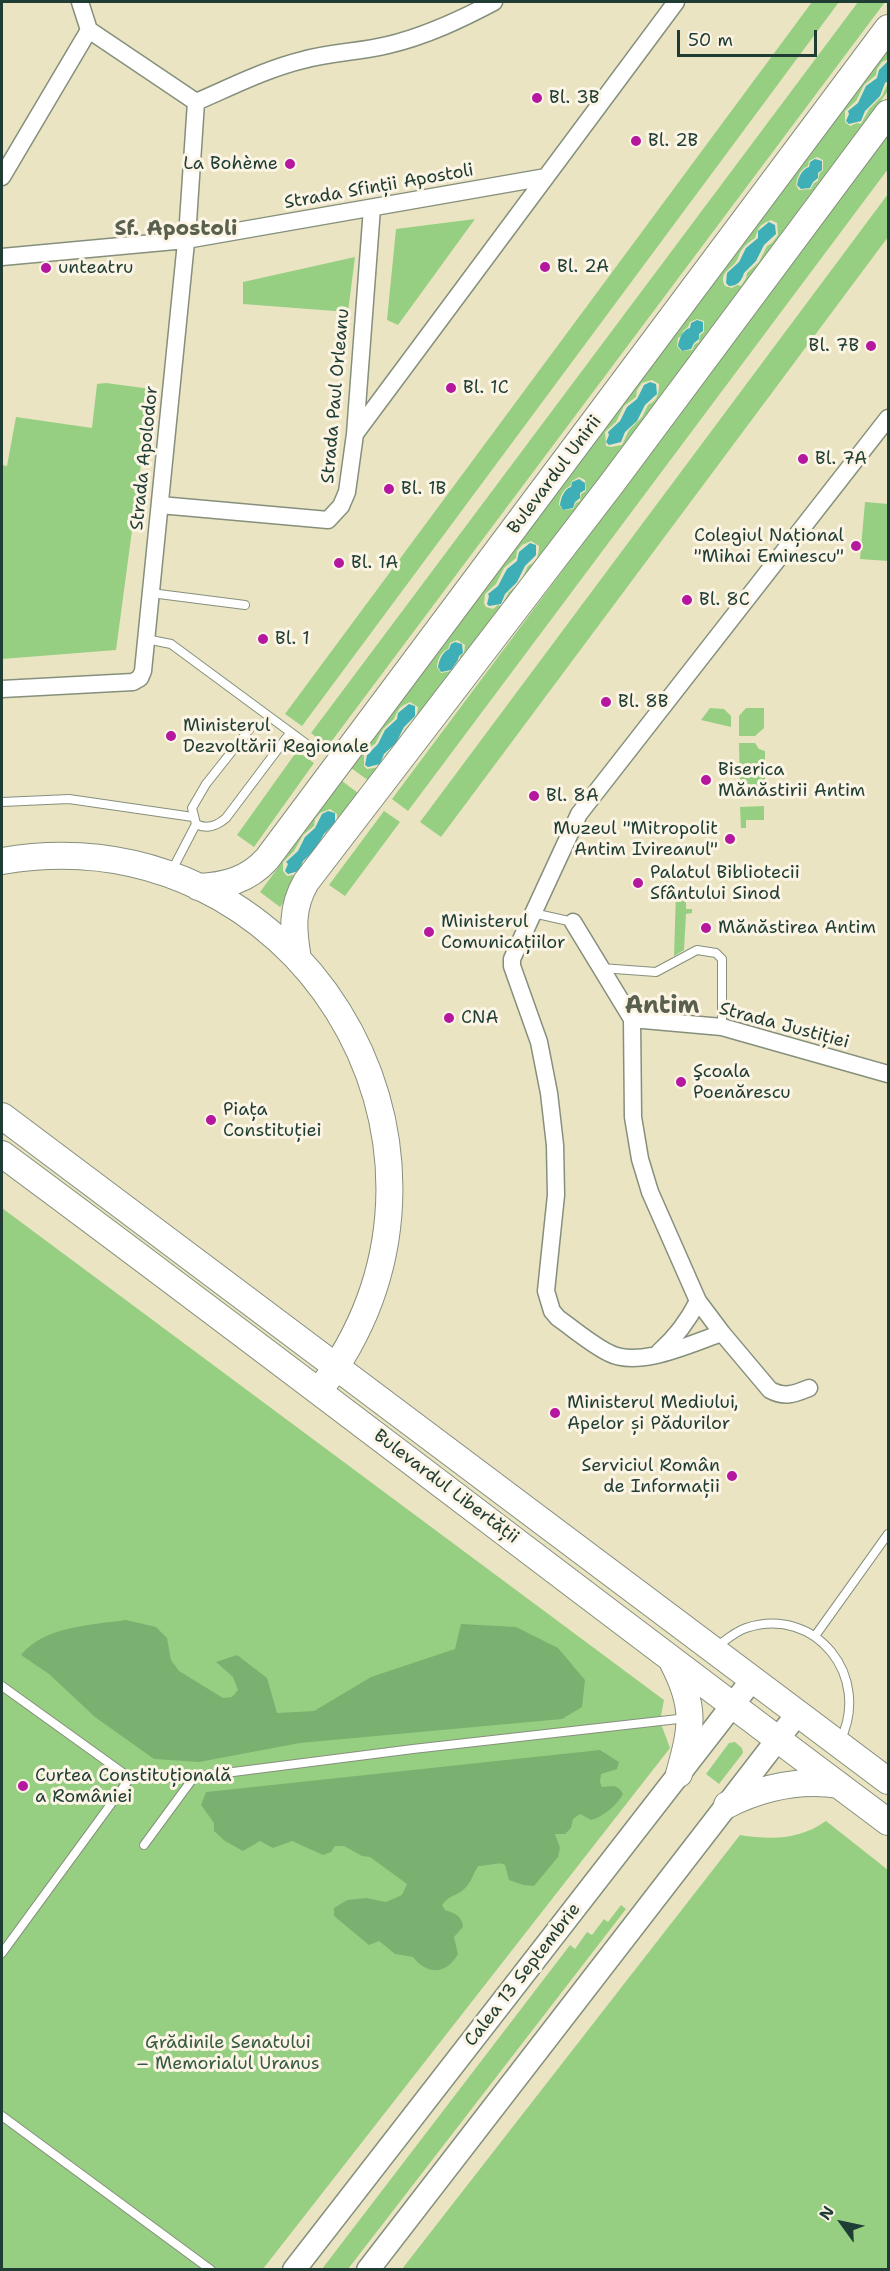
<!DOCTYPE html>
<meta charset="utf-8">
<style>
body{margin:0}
#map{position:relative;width:890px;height:2271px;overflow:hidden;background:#ebe4c3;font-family:"Shantell Sans",sans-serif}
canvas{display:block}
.frame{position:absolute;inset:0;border:3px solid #1f3d34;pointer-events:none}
.north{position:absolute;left:812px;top:2193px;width:60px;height:60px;-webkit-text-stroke:4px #fcf5e5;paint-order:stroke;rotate:303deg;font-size:16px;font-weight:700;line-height:24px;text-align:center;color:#1f3d34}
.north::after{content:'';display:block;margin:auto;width:21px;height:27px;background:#1f3d34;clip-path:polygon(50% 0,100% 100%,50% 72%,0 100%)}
.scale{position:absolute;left:677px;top:30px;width:140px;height:27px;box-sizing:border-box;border:3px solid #1f3d34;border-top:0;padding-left:8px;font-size:18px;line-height:21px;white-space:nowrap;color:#1f3d34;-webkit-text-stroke:4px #fcf5e5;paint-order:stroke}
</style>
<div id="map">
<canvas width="890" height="2271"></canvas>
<div class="frame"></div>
<div class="north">N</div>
<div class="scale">50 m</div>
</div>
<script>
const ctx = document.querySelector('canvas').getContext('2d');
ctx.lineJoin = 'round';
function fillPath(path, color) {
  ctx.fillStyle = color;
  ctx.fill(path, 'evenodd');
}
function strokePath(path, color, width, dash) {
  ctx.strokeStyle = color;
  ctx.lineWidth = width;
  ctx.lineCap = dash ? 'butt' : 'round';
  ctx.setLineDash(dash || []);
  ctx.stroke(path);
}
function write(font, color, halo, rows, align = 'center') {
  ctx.font = font + ' "Shantell Sans",sans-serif';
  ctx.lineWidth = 6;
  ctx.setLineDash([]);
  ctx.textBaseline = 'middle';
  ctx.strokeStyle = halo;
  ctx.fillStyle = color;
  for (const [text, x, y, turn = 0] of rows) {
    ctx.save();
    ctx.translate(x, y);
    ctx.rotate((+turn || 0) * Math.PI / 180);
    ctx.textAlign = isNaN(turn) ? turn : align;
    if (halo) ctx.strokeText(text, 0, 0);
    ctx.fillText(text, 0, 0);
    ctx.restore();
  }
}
fillPath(new Path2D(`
 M812,2H839L302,726L285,714Z
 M858,2H885L328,746L311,733Z
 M888,48V59L882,62L877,69L876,75L864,85L856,101L845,111V122L850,126L857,123L861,124L869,109L882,96L888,83V91L372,783L351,768ZM817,157L823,160V170L819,174L818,181L814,183L811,189L799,190L796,185C797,178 800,169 808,166L809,161ZM771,220L777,223L778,235L772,243L767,246L759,262L747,273L746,278L741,286L737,285L732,288L725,286C719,274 728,271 735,263C738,260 739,254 741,251C745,245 750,241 755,238C759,227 759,225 771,220ZM697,319L704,321V332L700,335L699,342L695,344L692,350L681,351L677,346L678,338L682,336L683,331L688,327L690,322ZM652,380L659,384C659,394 657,401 648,405L642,417L629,430L622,445L611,447L606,446L605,432L616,422L624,406L636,397L637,390L642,383ZM579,477L585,480L586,491L581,494L580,501L576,503L573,509L563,510L559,505C559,498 563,489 570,486L572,481ZM531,541L539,546C539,555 537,562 528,566L520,583L509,592L501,606L498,605L493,609L486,607L484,603L485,594L496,584L504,568L516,558L517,551L522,545ZM457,640L465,645L464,653L460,656V661L451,671L441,673L437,667C437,661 441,651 448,649L450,643ZM410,702L418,707C417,719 414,721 405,729C404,739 394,748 386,754V760L380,767L367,769L364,766V755L370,747L375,744L383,729L394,719C399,708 399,707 410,702Z
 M888,135V169L408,811L392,799Z
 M888,194V237L441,837L420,822Z
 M475,219L398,325L387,320L396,229Z
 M355,257L348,312L243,304V282Z
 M106,383L151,389L116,650L2,659V465L7,466L16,417L92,428L97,384Z
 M865,502L888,504V561L860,559Z
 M710,708L724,709L731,716V727L701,720Z
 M746,708H764V728L755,736H739V716Z
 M739,743H755L759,749L765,751V791L763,798H751L752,794H755V785L745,784L744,794H749L748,798H740Z
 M297,751L314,763L254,847L237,835Z
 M342,781L362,796L280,907L260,892ZM330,809L337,814C338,823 335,830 326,834L300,874L287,876L283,871V862L294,851L303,835L314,826L315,819L320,813Z
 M764,806V820H746V828H741L740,807Z
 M384,811L400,822L345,896L329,885Z
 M679,889H686V909H692V913L686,914L684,950L674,956L676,892H679Z
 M2,1208L664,1700L660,1721L670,1748L263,2269H2Z
 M735,1742L742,1748L743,1753L719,1784L706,1774L729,1743Z
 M826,1821L888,1870V2269H402L740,1835C771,1840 799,1840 826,1821Z
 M621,1905L626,1909L348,2269H322L570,1945L575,1949L587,1932L592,1935L604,1919L608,1922Z`), '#97cf82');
fillPath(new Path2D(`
 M126,1620L156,1627L167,1638L171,1660L179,1671L223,1698L232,1697L238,1690L233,1677L216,1662L237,1655L267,1678L277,1713L314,1711L371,1677L455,1649L461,1624L516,1627L558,1648L585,1680L582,1707L562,1719L300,1743L199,1762L154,1759L95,1717L49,1674L21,1655C44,1626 92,1625 126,1620Z
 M600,1750L619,1762L617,1769L601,1774L600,1782L602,1787C612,1786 618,1784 623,1794C617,1805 603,1817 591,1820L580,1814L573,1819L571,1828L565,1834H555L560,1848L558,1857L534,1886L523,1885L509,1880L505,1865C497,1861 487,1867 478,1866C473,1875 470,1885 462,1891C453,1897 450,1895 442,1905L445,1910C455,1913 462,1916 463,1927L454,1937L458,1954C446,1975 427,1975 413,1957L395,1954L379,1941L369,1945L334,1916V1908L347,1900L366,1898L386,1902L402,1895L407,1884L370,1857L362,1856L344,1846H335L331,1852L323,1855L292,1841L273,1848L260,1841L243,1851L225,1841L214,1831V1823L201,1805L206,1792Z`), '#79b270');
fillPath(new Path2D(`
 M888,61V81L885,83L880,96L865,111L861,121L849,124L846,121L849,114L848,111L858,103L866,86L877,78L879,70Z
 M815,159L822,161V170L818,173V178L813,182L810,188L801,189L797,185C798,178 802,169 809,167L810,162Z
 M769,222L775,225L776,234L764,245L756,261L744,273C742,280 738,286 729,286L726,283L727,273L739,262L746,248L758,238V231Z
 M697,320L703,322V331L699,334V339L694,343L691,349L682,351L678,346C679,340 682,330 690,328L691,323Z
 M650,382L656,384L657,394L645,405L637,421L625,432L621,442L609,445L606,442L609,435L608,432L620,421L627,407L637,399L644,385Z
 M579,479L585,483V490L580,493V498L575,502L573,508L563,510L560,505C561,498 564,489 571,487L572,482Z
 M530,543L536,545V555L525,566L517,582L505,594L501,604L489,606L487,604L489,596L488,594L498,586L507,569L517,561L519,552Z
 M455,642L462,644L463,653L459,656L458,660L451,670L441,672L438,667C439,661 442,652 449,649L451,644Z
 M409,704L415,706V716L404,727L396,743L384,754L380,764L368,767L365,765L367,755L378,744L385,730L397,719L398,713Z
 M328,811L335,813V823L324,834L315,850L303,861L299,871L288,874L285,871L288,864L286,862L298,851L305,837L315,828L322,814Z`), '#3eafb7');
const lane = new Path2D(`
 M151,593L245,605
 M146,639L171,644L316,751
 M252,726L206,784L192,808L196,824C207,830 218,825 226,818L290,733
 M2,802L69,799L193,817
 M170,874L196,824
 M533,913L573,922
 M601,968L656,972L697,950L716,953L722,959V1027
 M815,1636L888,1534
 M715,1648C725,1641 734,1632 746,1628C816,1605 872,1677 840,1741
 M2,1686L130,1778L194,1777L413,1749L687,1718
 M144,1845L194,1777
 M2,1953L130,1778
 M2,2116L211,2270`);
const street = new Path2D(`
 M80,2L89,30L196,102
 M196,102C231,87 266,69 303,60C331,52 360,52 388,45C426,36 460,20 494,2
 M2,177L89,30
 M2,257L186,240L546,177
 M355,434L676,2
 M160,505L328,520L341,506L347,492L355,434L372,208
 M2,689L133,682L140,678L143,671L188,222L196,102
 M573,922L632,1019L633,1117L640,1159L650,1192L698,1301C688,1321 676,1337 659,1352
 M632,1019L722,1027L888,1074
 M698,1301L722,1333
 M809,1388C794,1394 785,1398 770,1390L722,1333C692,1343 639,1369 609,1353C591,1344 575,1330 558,1318L552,1311L546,1291L556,1195L555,1145L549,1093L539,1042L512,966V959L579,814L888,418`);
const secondary = new Path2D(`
 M294,2270L752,1680
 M368,2270L798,1713`);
const primary = new Path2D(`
 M2,861C294,811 498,1139 327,1380
 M198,887C225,886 248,880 267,859L888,28
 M298,959C293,930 291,908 306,882L613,482L888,113
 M2,1116L888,1781
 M2,1154C299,1374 592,1601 888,1822
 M673,1663C696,1707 692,1728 679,1774
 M727,1805C763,1787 799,1779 839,1785`);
strokePath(lane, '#85907c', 10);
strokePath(street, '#85907c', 19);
strokePath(secondary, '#85907c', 25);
strokePath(primary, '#85907c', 28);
strokePath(lane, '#fff', 8);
strokePath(street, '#fff', 16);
strokePath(secondary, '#fff', 22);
strokePath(primary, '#fff', 26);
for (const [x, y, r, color] of [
 [537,98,6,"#b5179e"],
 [636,141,6,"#b5179e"],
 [290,164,6,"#b5179e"],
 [545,267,6,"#b5179e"],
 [46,268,6,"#b5179e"],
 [871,346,6,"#b5179e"],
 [451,388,6,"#b5179e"],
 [803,459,6,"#b5179e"],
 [389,489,6,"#b5179e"],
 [856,546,6,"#b5179e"],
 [339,563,6,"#b5179e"],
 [687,600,6,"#b5179e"],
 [263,639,6,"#b5179e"],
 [606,702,6,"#b5179e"],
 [171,736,6,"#b5179e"],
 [706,780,6,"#b5179e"],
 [534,796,6,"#b5179e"],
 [730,839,6,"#b5179e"],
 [638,883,6,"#b5179e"],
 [706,928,6,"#b5179e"],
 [429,932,6,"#b5179e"],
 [449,1018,6,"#b5179e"],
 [681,1082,6,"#b5179e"],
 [211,1120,6,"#b5179e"],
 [555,1413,6,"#b5179e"],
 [732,1476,6,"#b5179e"],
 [23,1786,6,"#b5179e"]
]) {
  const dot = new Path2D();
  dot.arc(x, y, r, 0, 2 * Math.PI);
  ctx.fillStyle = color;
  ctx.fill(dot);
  strokePath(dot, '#fcf5e5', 2);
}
write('18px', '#1f3d34', '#fcf5e5', [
 ["Bl. 3B",549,98],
 ["Bl. 2B",648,141],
 ["La Bohème",278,164,"right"],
 ["Bl. 2A",557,267],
 ["unteatru",58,268],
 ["Bl. 7B",859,346,"right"],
 ["Bl. 1C",463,388],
 ["Bl. 7A",815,459],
 ["Bl. 1B",401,489],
 ["Colegiul Național",844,536,"right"],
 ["\"Mihai Eminescu\"",844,557,"right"],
 ["Bl. 1A",351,563],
 ["Bl. 8C",699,600],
 ["Bl. 1",275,639],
 ["Bl. 8B",618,702],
 ["Ministerul",183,726],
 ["Dezvoltării Regionale",183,747],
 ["Biserica",718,770],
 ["Mănăstirii Antim",718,791],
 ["Bl. 8A",546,796],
 ["Muzeul \"Mitropolit",718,829,"right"],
 ["Antim Ivireanul\"",718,850,"right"],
 ["Palatul Bibliotecii",650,873],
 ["Sfântului Sinod",650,894],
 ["Ministerul",441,922],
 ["Comunicațiilor",441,943],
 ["Mănăstirea Antim",718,928],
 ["CNA",461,1018],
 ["Şcoala",693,1072],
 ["Poenărescu",693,1093],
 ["Piața",223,1110],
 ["Constituției",223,1131],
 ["Ministerul Mediului,",567,1403],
 ["Apelor și Pădurilor",567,1424],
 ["Serviciul Român",720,1466,"right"],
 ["de Informații",720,1487,"right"],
 ["Curtea Constituțională",35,1776],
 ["a României",35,1797]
], 'left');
write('18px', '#1f3d34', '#fcf5e5', [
 ["Strada Sfinții Apostoli",379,187,-10],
 ["Strada Paul Orleanu",336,396,-85],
 ["Strada Apolodor",145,458,-84],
 ["Bulevardul Unirii",555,475,-53],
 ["Strada Justiției",784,1026,15],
 ["Bulevardul Libertății",446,1487,37],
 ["Calea 13 Septembrie",523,1975,-52]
]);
write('18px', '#375a44', '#fcf5e5', [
 ["Grădinile Senatului",228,2043],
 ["– Memorialul Uranus",228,2064]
]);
write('bold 21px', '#59614e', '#fcf5e5', [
 ["Sf. Apostoli",176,230]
]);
write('bold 24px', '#59614e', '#fcf5e5', [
 ["Antim",662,1007]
]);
</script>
